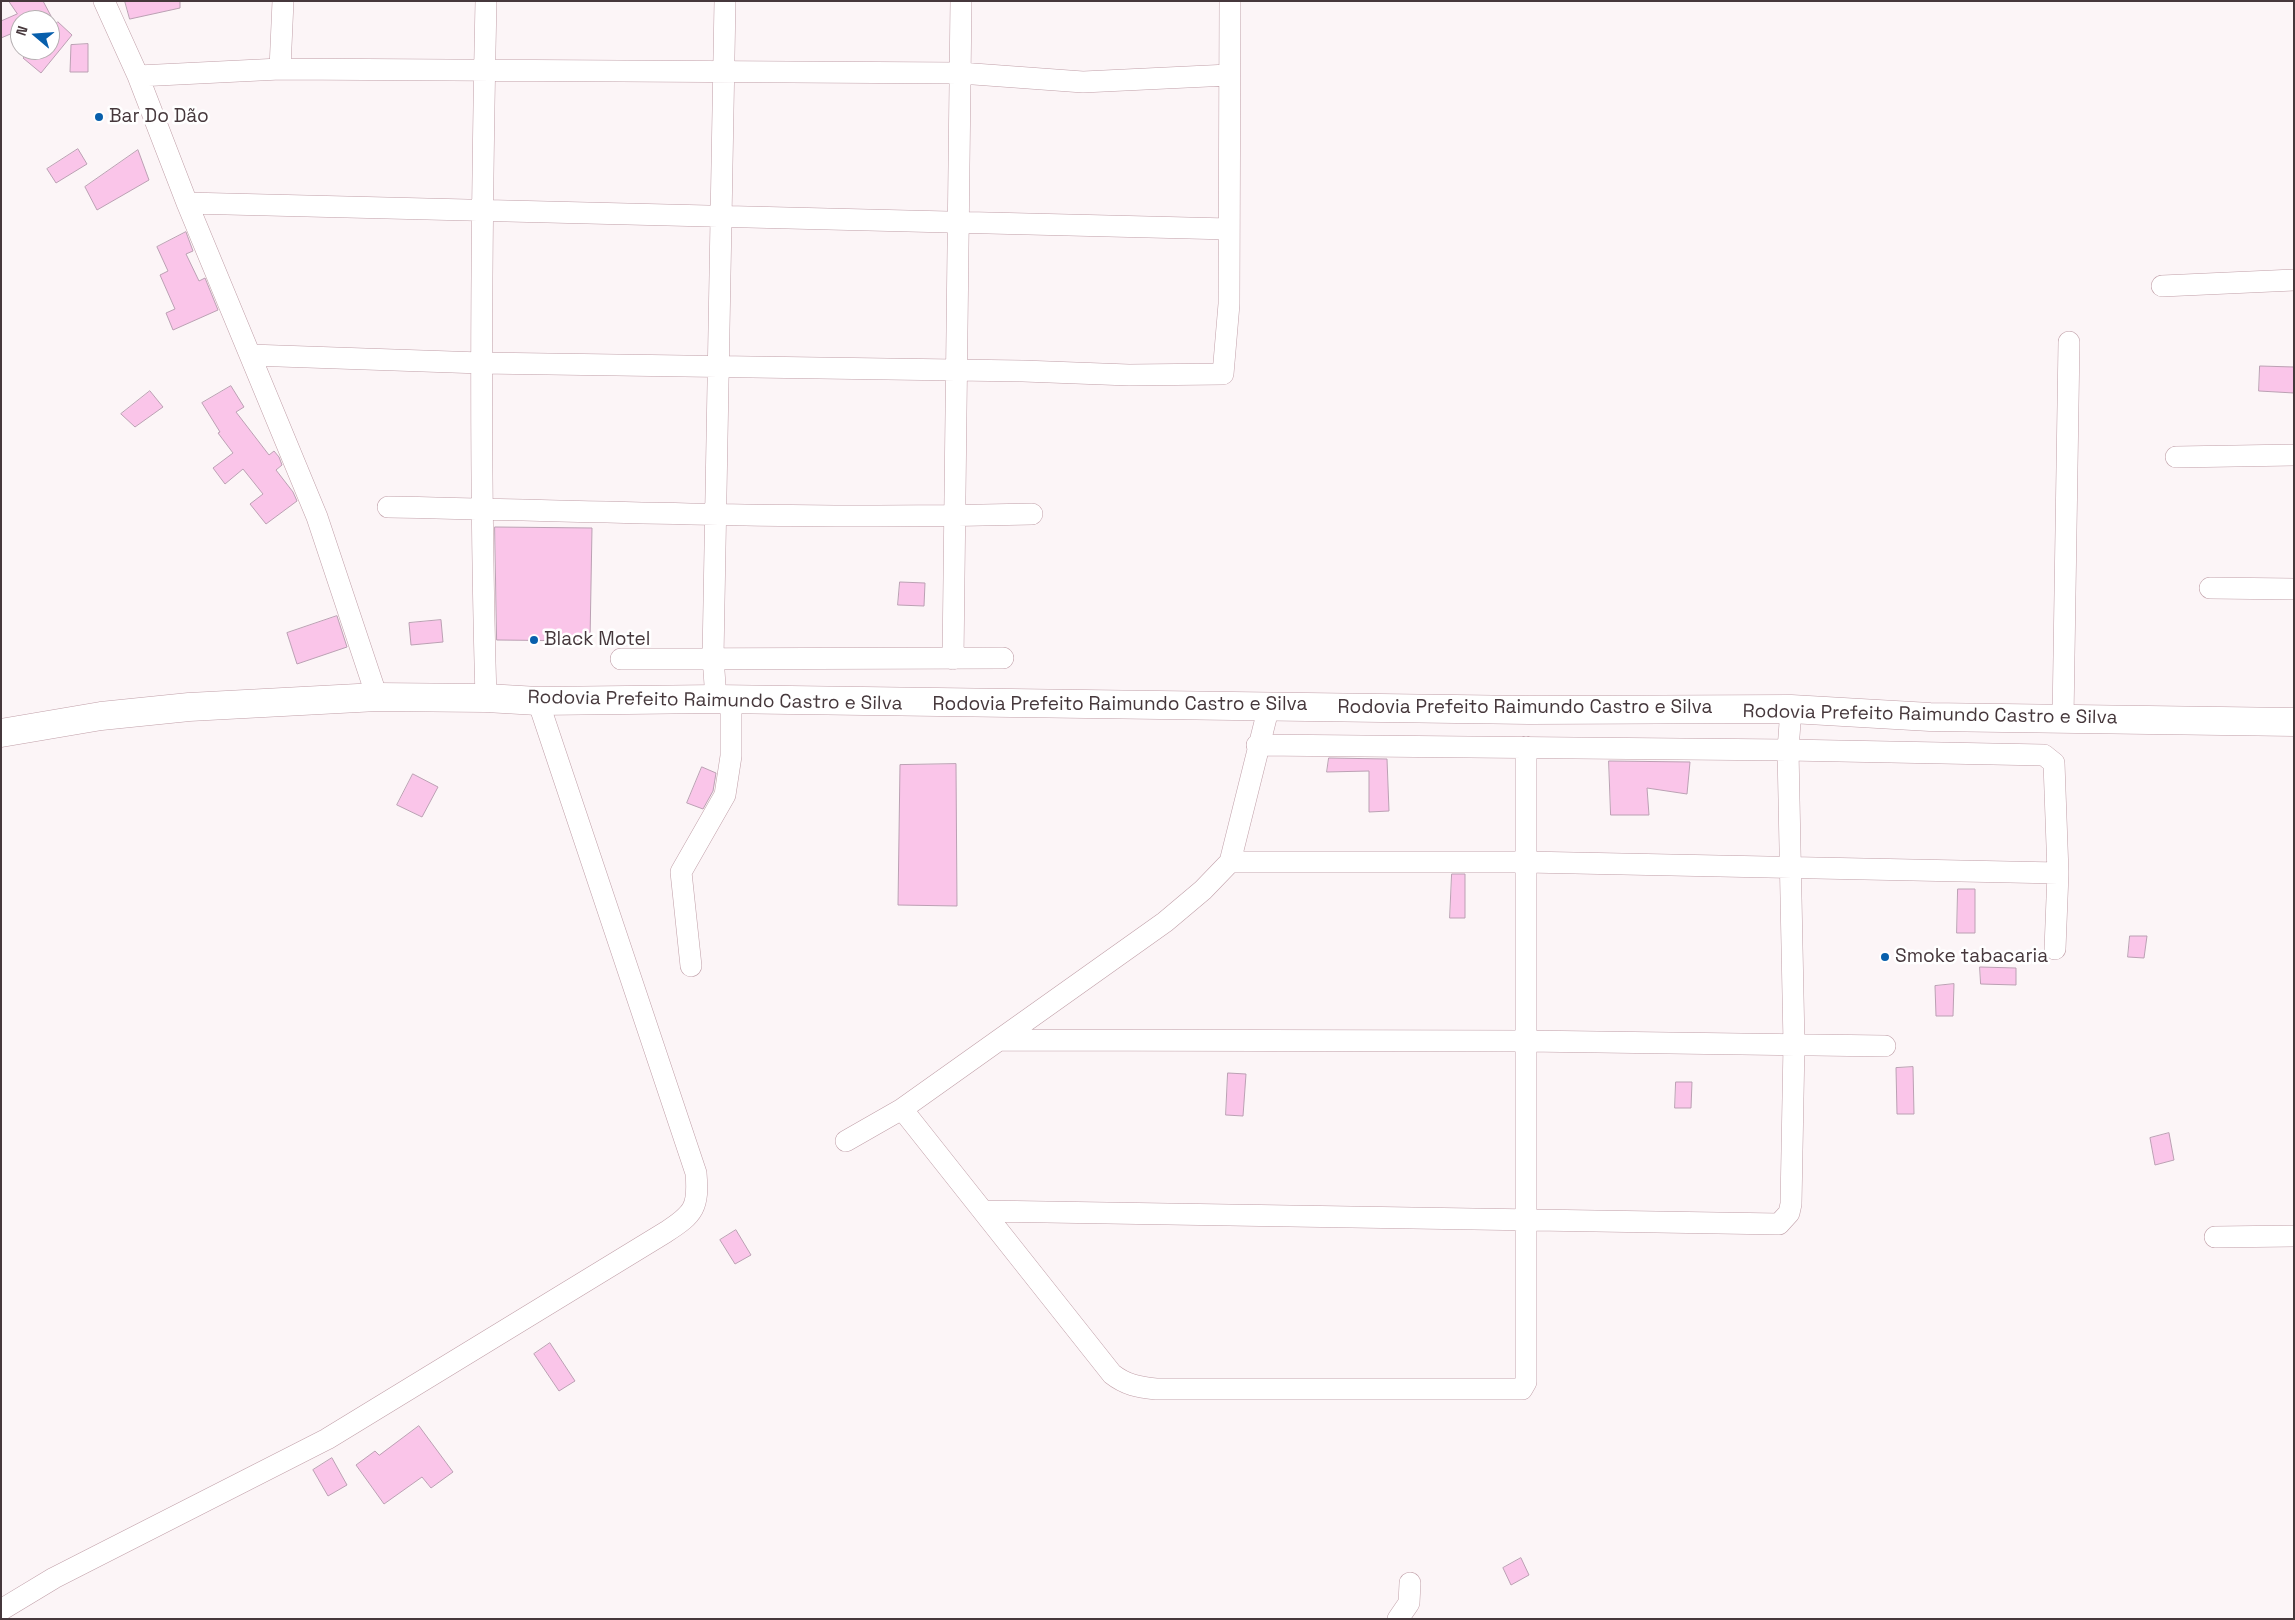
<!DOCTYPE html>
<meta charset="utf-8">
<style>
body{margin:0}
#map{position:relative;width:2295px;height:1620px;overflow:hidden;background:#fcf5f7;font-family:"Space Grotesk",sans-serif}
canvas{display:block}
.frame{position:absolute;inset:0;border:2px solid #46383c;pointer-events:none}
.north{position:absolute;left:10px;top:10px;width:50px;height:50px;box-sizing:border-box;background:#fff;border:1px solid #b5afb1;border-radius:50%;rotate:288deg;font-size:14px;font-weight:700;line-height:20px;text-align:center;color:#46383c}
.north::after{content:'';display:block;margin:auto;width:18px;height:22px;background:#085fac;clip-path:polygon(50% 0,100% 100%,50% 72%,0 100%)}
</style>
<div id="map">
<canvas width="2295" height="1620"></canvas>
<div class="frame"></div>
<div class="north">N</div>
</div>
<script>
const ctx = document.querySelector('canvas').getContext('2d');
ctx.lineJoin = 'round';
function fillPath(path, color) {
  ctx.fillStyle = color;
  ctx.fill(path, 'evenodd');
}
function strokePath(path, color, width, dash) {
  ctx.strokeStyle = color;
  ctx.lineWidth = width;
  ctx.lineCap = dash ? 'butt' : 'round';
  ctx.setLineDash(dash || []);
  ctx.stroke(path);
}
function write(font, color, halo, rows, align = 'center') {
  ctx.font = font + ' "Space Grotesk",sans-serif';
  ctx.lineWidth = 5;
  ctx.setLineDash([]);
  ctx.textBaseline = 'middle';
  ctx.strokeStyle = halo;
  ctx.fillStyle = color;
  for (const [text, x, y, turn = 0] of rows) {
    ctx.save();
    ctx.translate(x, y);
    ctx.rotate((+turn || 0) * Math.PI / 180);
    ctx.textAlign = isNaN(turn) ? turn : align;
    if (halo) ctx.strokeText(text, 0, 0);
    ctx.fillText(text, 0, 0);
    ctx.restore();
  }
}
const building = new Path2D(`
 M9,1H43L51,16L41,20H20V30L1,38V21L17,14Z
 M125,1H180V8L130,19Z
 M58,22L72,35L41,73L23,58L31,50H50V30Z
 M88,44V72H70L71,45Z
 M78,149L87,164L56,183L47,169Z
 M138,150L149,180L97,210L85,187Z
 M186,232L193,251L186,254L199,281L205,278L218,310L173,330L166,313L175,309L160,275L168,271L157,247Z
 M2260,366L2294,367V393L2259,391Z
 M231,386L244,407L236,412L269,455L274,451L279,457L282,465L276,470L293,492L297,501L266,524L250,504L263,494L243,469L225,484L213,468L233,453L218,433L220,432L202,403Z
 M150,391L163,407L135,427L121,414Z
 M495,527L592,528L590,641L497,640Z
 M900,582L925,583L924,606L898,605Z
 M337,616L347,647L297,664L287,633Z
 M441,620L443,642L411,645L409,623Z
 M1329,758L1387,759L1389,811L1369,812V771L1327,772Z
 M1609,761L1690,762L1687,794L1647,788L1649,815H1611Z
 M956,764L957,906L898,905L900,765Z
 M702,767L716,773L713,791L703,809L687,803Z
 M413,774L438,787L422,817L397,805Z
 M1452,874H1465V918H1450Z
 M1958,889H1975V933H1957Z
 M2130,936H2147L2144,958L2128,957Z
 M1980,967L2016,968V985L1981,984Z
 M1954,984L1953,1016H1936L1935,986Z
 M1913,1067L1914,1114H1897L1896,1068Z
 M1228,1073L1246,1074L1243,1116L1226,1115Z
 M1676,1082H1692L1691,1108H1675Z
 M2169,1133L2174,1160L2155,1165L2150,1138Z
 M736,1230L751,1255L735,1264L720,1240Z
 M550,1343L575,1381L559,1391L534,1354Z
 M419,1426L453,1472L431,1488L422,1477L384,1504L356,1465L375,1451L379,1455Z
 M332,1458L347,1485L328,1496L313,1470Z
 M1521,1558L1529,1575L1511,1585L1503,1568Z`);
fillPath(building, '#fac5e9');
strokePath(building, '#bba0b3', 1);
const minor = new Path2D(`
 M104,1L138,76L187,203L317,517L377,697
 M486,1C481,234 479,465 486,698
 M280,69L283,1
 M138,76L280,69L960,73L1083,82L1229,75
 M187,203L1229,229
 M2162,286L2294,280
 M250,355L481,363L1023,371L1129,375L1223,374L1229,304L1230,1
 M2176,457L2294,455
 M388,507C603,511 817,520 1032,514
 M2210,588L2294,589
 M621,659L1003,658
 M953,659L961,1
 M716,699L713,657L725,1
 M2063,719L2069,342
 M1257,745L1788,750L2044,755L2054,763L2058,873L2055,949
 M1230,862H1526L2058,873
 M691,966L681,872L725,795L731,756V700
 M999,1040L1526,1041L1885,1046
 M902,1109L1112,1374C1126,1385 1138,1387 1156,1389H1522L1526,1382V747
 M846,1141L902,1109L1165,922L1203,890L1230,862L1269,706
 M985,1211L1779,1224L1789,1213L1791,1204L1794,1044L1788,750L1791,709
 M2215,1237L2294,1236
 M1,1610L54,1578L327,1439L666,1232C694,1214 699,1207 696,1173L538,701
 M1398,1619L1409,1603L1410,1583`);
const major = new Path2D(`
 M1,733L101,716L189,707L377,697L486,698L538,701L716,699L1529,710L1791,709L1930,717L2294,722`);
strokePath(minor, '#c09fa8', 22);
strokePath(major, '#c09fa8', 29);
strokePath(minor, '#fff', 21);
strokePath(major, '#fff', 28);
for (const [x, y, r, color] of [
 [99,117,5,"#085fac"],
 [534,640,5,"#085fac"],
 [1885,957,5,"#085fac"]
]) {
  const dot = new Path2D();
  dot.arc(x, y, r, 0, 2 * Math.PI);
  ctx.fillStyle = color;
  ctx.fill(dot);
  strokePath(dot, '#fff', 2);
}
write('19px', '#46383c', '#fff', [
 ["Bar Do Dão",109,117],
 ["Black Motel",544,640],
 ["Smoke tabacaria",1895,957]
], 'left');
write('19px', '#46383c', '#fff', [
 ["Rodovia Prefeito Raimundo Castro e Silva",715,701,1],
 ["Rodovia Prefeito Raimundo Castro e Silva",1120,705],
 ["Rodovia Prefeito Raimundo Castro e Silva",1525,708],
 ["Rodovia Prefeito Raimundo Castro e Silva",1930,715,1]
]);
</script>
